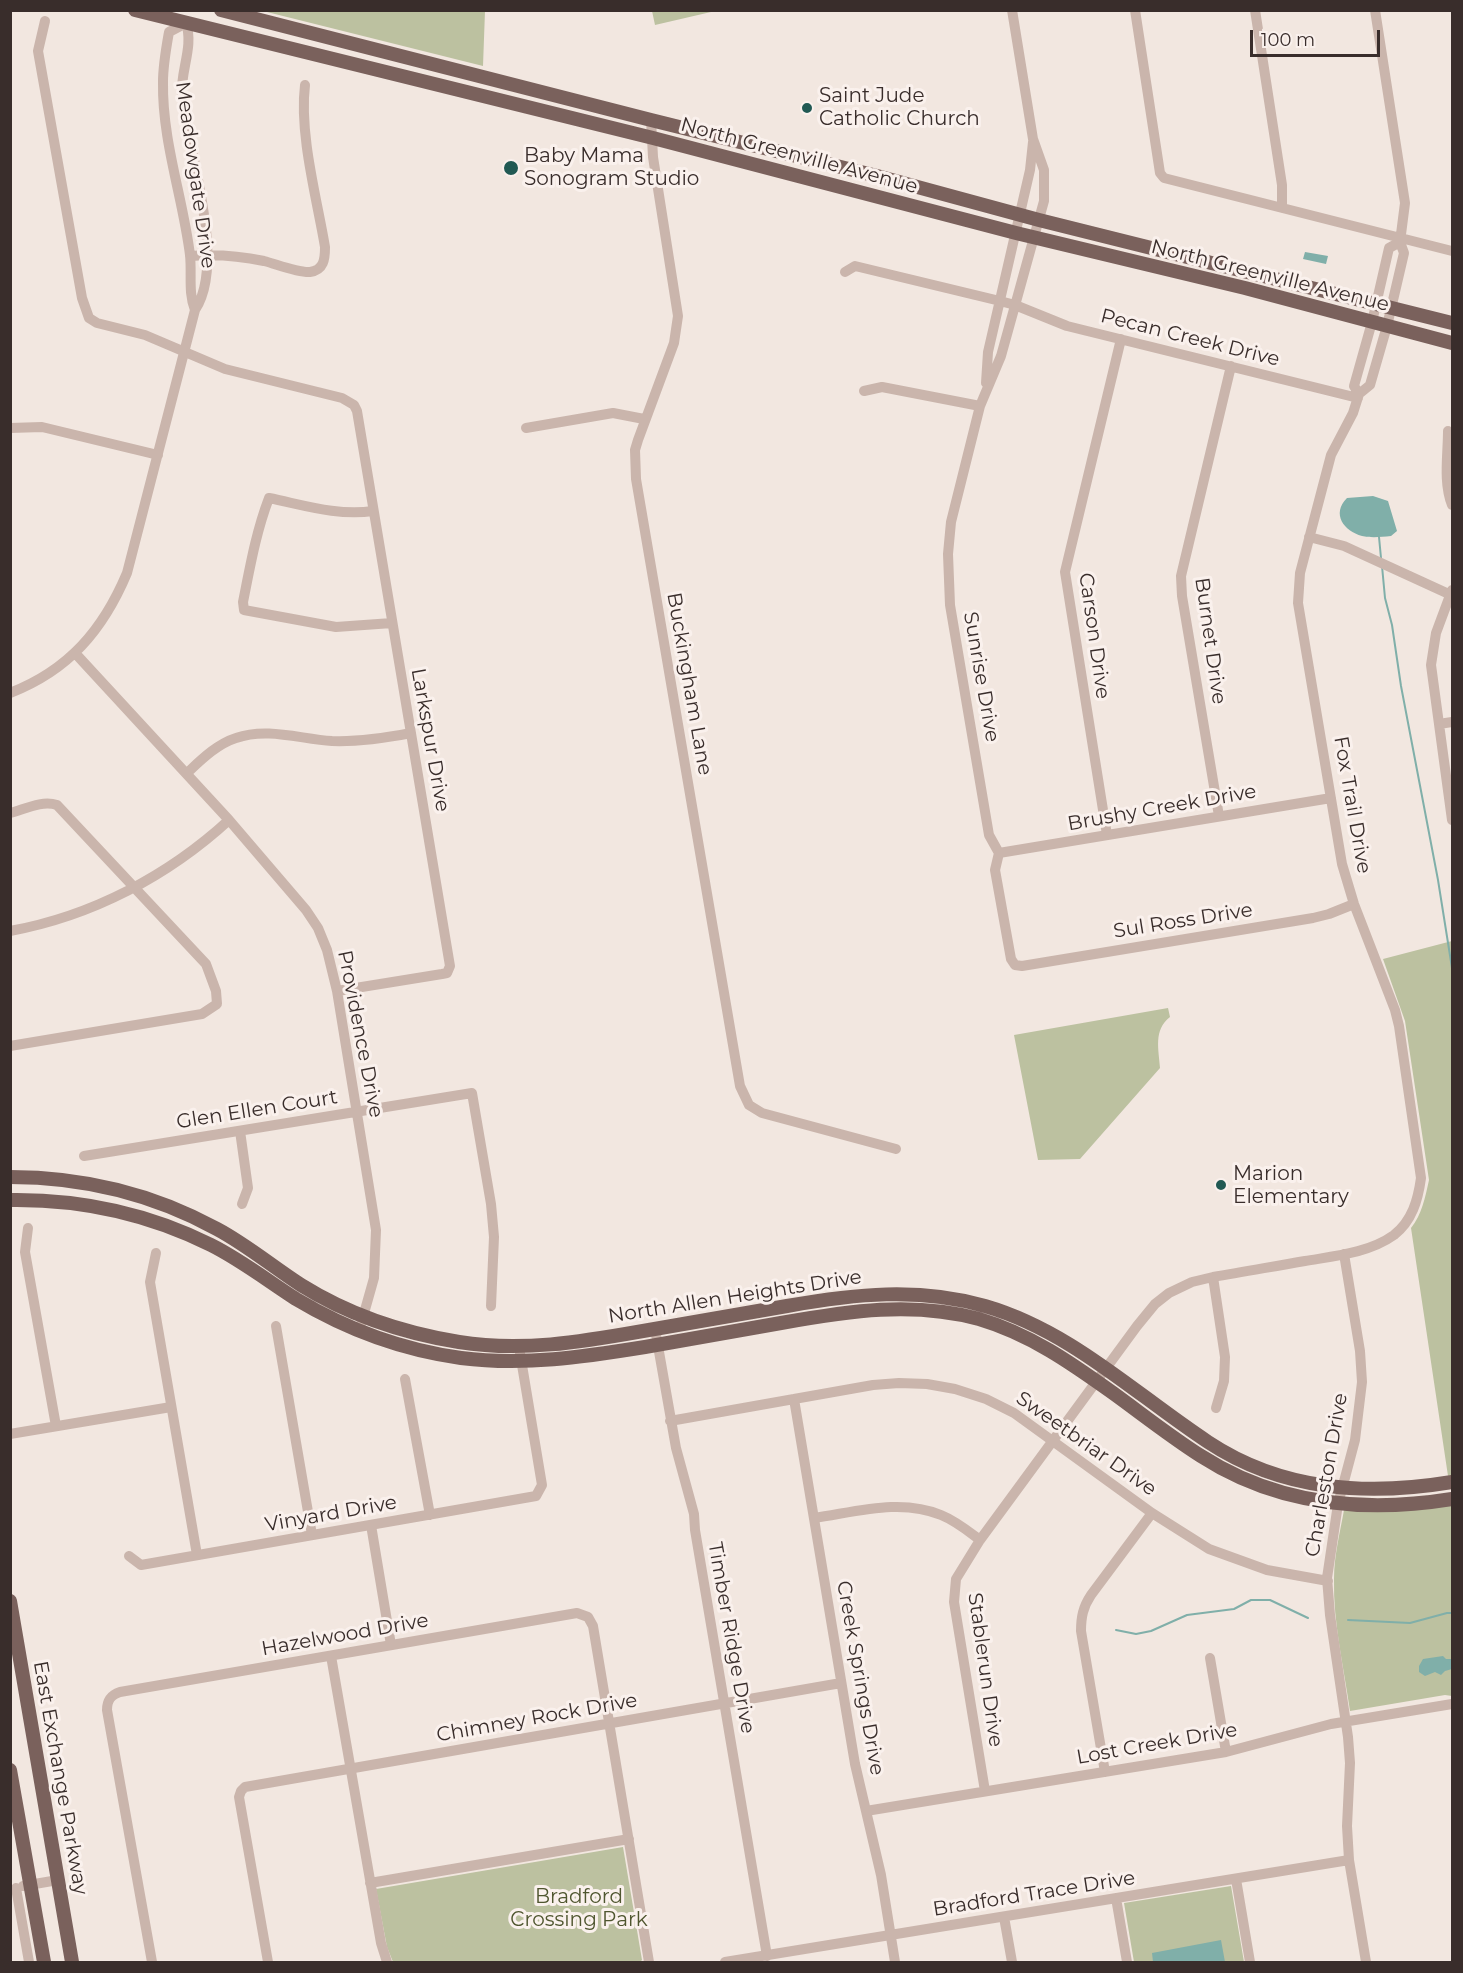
<!DOCTYPE html>
<style>
body{margin:0}
#map{position:relative;width:1463px;height:1973px;overflow:hidden;background:#f2e7e0;font-family:Montserrat,sans-serif}
canvas{display:block}
.frame{position:absolute;inset:0;border:12px solid #392d2b;pointer-events:none}
.scale{position:absolute;left:1250px;top:30px;width:130px;height:27px;box-sizing:border-box;border:3px solid #392d2b;border-top:0;padding-left:8px;font-size:18px;line-height:21px;white-space:nowrap;color:#392d2b;-webkit-text-stroke:4px #faf1ed;paint-order:stroke}
</style>
<div id="map">
<canvas width="1463" height="1973"></canvas>
<div class="frame"></div>
<div class="scale">100 m</div>
</div>
<script>
const ctx = document.querySelector('canvas').getContext('2d');
ctx.lineJoin = 'round';
function fillPath(path, color) {
  ctx.fillStyle = color;
  ctx.fill(path, 'evenodd');
}
function strokePath(path, color, width, dash) {
  ctx.strokeStyle = color;
  ctx.lineWidth = width;
  ctx.lineCap = dash ? 'butt' : 'round';
  ctx.setLineDash(dash || []);
  ctx.stroke(path);
}
function write(font, color, halo, rows, align = 'center') {
  ctx.font = font + ' Montserrat,sans-serif';
  ctx.lineWidth = 6;
  ctx.setLineDash([]);
  ctx.textBaseline = 'middle';
  ctx.strokeStyle = halo;
  ctx.fillStyle = color;
  for (const [text, x, y, turn = 0] of rows) {
    ctx.save();
    ctx.translate(x, y);
    ctx.rotate((+turn || 0) * Math.PI / 180);
    ctx.textAlign = isNaN(turn) ? turn : align;
    if (halo) ctx.strokeText(text, 0, 0);
    ctx.fillText(text, 0, 0);
    ctx.restore();
  }
}
fillPath(new Path2D(`
 M263,11H485L483,66Z
 M711,11V12L655,25L652,11Z
 M1452,941V1475L1448,1476L1411,1228C1422,1214 1425,1198 1429,1180L1405,1021L1383,959Z
 M1168,1008L1170,1017C1153,1030 1159,1050 1160,1068L1080,1159L1038,1160L1014,1035Z
 M1452,1505V1696L1445,1695L1350,1711C1344,1668 1333,1623 1334,1579C1334,1555 1340,1533 1344,1510L1381,1511Z
 M623,1847L642,1960L640,1962H393L387,1947L376,1889Z
 M1231,1886L1244,1962H1134L1124,1903Z`), '#bcc1a0');
fillPath(new Path2D(`
 M1305,252L1328,256L1326,264L1303,259Z
 M1373,496L1388,501L1397,531L1391,536C1381,537 1371,538 1362,536C1344,531 1331,514 1347,498Z
 M1443,1656L1446,1659H1452V1669L1445,1671L1441,1675L1435,1672L1425,1676L1419,1672V1666L1423,1659Z
 M1221,1940L1225,1962H1153L1152,1953Z`), '#80afa9');
strokePath(new Path2D(`
 M1379,537L1381,558
 M1382,566L1385,598L1392,625L1401,686L1438,880L1452,968
 M1348,1620L1410,1623L1447,1613H1452
 M1116,1630L1136,1634L1151,1631L1187,1615L1234,1609L1251,1600H1270L1308,1618`), '#80afa9', 2);
strokePath(new Path2D(`
 M1012,10L1033,139L1044,170V201L1001,356L980,406L951,522L948,554L950,605L989,835L999,853L995,870L1011,959L1015,965L1022,966L1313,918L1329,914L1354,904
 M1135,10L1160,173L1164,178L1452,251
 M1255,10L1282,185V208
 M45,21L38,51L82,298L89,318L97,323L145,335L225,369L342,398L354,405L357,411L450,966L447,973L442,974L337,991
 M651,120L653,157L678,316L674,343L638,440L635,450L636,479L740,1086L749,1105L762,1113L896,1149
 M190,256C215,254 240,256 264,261C276,264 298,273 310,272C324,270 325,259 325,247C317,199 299,134 305,85
 M845,272L855,266L1000,301L1015,305L1067,326L1358,398
 M986,383L988,352L1030,170L1033,142
 M864,391L882,387L980,406
 M1359,394L1354,386L1372,322L1389,248L1400,242
 M10,428L42,427L158,455
 M526,428L613,413L644,419
 M1448,431C1448,455 1443,482 1452,505
 M373,511C337,516 304,505 269,498C256,532 250,567 243,602L244,610L336,627L392,623
 M1309,537L1344,546L1451,595
 M1452,590L1436,633L1431,665L1452,820
 M75,653L229,820L306,910L318,928L327,950L337,991L376,1230L374,1278L361,1324
 M10,693C69,670 103,630 127,573L195,310C227,262 188,151 182,95C180,71 194,47 186,23L169,32C166,49 163,65 163,82C162,141 183,198 190,255C192,274 188,293 195,310
 M1439,724L1452,722
 M187,773C201,760 217,744 236,738C267,727 300,739 332,741C358,742 385,738 411,733
 M10,813C25,809 42,800 57,805L206,964L216,991L217,1004L202,1014L10,1046
 M1219,816L1182,596L1181,576L1231,366
 M1107,835L1065,572L1121,339
 M999,853L1331,798
 M10,931C92,916 168,876 229,820
 M240,1131L248,1188L242,1204
 M84,1156L472,1093L491,1204L494,1237L491,1306
 M28,1228L25,1252L56,1426
 M156,1253L150,1282L197,1555
 M1344,1254L1360,1351L1362,1382L1355,1440L1338,1504L1327,1578L1330,1615L1348,1737L1350,1763L1347,1826L1349,1860L1366,1962
 M1213,1277L1225,1357L1224,1381L1216,1408
 M276,1326L312,1535
 M655,1329L676,1448L694,1514L695,1530L767,1956
 M405,1379L430,1515
 M794,1399L855,1764L881,1875L895,1962
 M670,1421L873,1385L899,1383L927,1384L955,1389L986,1399L1014,1413L1152,1513L1209,1549L1267,1570L1328,1581
 M10,1434L171,1407
 M814,1518C856,1512 901,1498 941,1515C956,1521 968,1531 980,1540
 M371,1525L391,1645
 M129,1556L141,1565L536,1496L542,1485L519,1347
 M331,1656L381,1943L387,1962
 M1210,1658L1226,1752
 M1105,1772L1081,1631C1081,1617 1083,1607 1091,1595L1152,1513
 M985,1791L954,1602L956,1579L980,1540L1137,1326L1155,1304L1169,1293L1192,1282L1213,1277C1244,1272 1275,1266 1305,1261C1334,1256 1369,1253 1394,1235C1412,1221 1418,1200 1421,1178L1399,1026L1395,1010L1354,904L1342,864L1298,603L1300,573L1331,455L1353,413L1359,394L1370,385L1387,326L1404,253L1400,242L1405,203L1375,10
 M866,1811L1226,1752L1331,1724L1452,1704
 M1236,1879L1250,1962
 M370,1883L629,1839
 M23,1886L58,1880
 M16,1888L29,1962
 M1116,1898L1127,1962
 M1004,1917L1012,1962
 M152,1962L107,1710C107,1700 111,1695 120,1692L577,1613L588,1617L593,1626L649,1962
 M268,1962L239,1797L241,1791L245,1787L841,1683
 M725,1962L1349,1860`), '#cab5ac', 10);
strokePath(new Path2D(`
 M135,10L653,138L1016,233L1245,288L1452,343
 M221,10L651,120L877,176L1039,220L1452,323
 M10,1177C84,1177 153,1194 217,1229C247,1245 273,1267 301,1285C349,1315 403,1333 459,1342C521,1352 581,1342 643,1331C691,1323 739,1314 787,1306C854,1294 919,1287 985,1306C1071,1331 1135,1394 1208,1442C1282,1491 1367,1496 1452,1482
 M10,1200C80,1199 149,1214 211,1245C241,1260 268,1281 296,1299C346,1329 403,1350 461,1358C524,1366 583,1357 645,1347C690,1339 736,1331 781,1323C848,1311 913,1301 979,1319C1030,1334 1071,1363 1113,1393C1142,1414 1171,1437 1201,1456C1277,1505 1365,1513 1452,1499
 M10,1601L72,1962
 M10,1770L44,1962`), '#7a615c', 14);
for (const [x, y, r, color] of [
 [807,108,6,"#215953"],
 [511,168,8,"#215953"],
 [1221,1185,6,"#215953"]
]) {
  const dot = new Path2D();
  dot.arc(x, y, r, 0, 2 * Math.PI);
  ctx.fillStyle = color;
  ctx.fill(dot);
  strokePath(dot, '#faf1ed', 2);
}
write('20px', '#392d2b', '#faf1ed', [
 ["Saint Jude",819,96],
 ["Catholic Church",819,119],
 ["Baby Mama",524,156],
 ["Sonogram Studio",524,179],
 ["Marion",1233,1174],
 ["Elementary",1233,1197]
], 'left');
write('20px', '#392d2b', '#faf1ed', [
 ["North Greenville Avenue",799,156,15],
 ["Meadowgate Drive",195,175,82],
 ["North Greenville Avenue",1270,276,14],
 ["Pecan Creek Drive",1190,338,14],
 ["Carson Drive",1094,636,82],
 ["Burnet Drive",1210,641,82],
 ["Sunrise Drive",981,677,80],
 ["Buckingham Lane",689,684,80],
 ["Larkspur Drive",430,740,80],
 ["Fox Trail Drive",1352,805,80],
 ["Brushy Creek Drive",1162,808,-10],
 ["Sul Ross Drive",1183,921,-9],
 ["Providence Drive",360,1034,79],
 ["Glen Ellen Court",257,1110,-9],
 ["North Allen Heights Drive",735,1297,-9],
 ["Sweetbriar Drive",1086,1444,35],
 ["Charleston Drive",1327,1475,-80],
 ["Vinyard Drive",331,1514,-10],
 ["Hazelwood Drive",345,1635,-10],
 ["Timber Ridge Drive",731,1638,80],
 ["Stablerun Drive",985,1670,82],
 ["Creek Springs Drive",860,1678,80],
 ["Chimney Rock Drive",537,1718,-10],
 ["Lost Creek Drive",1157,1744,-10],
 ["East Exchange Parkway",60,1778,80],
 ["Bradford Trace Drive",1034,1894,-9]
]);
write('20px', '#4f562f', '#faf1ed', [
 ["Bradford",579,1897],
 ["Crossing Park",579,1920]
]);
</script>
